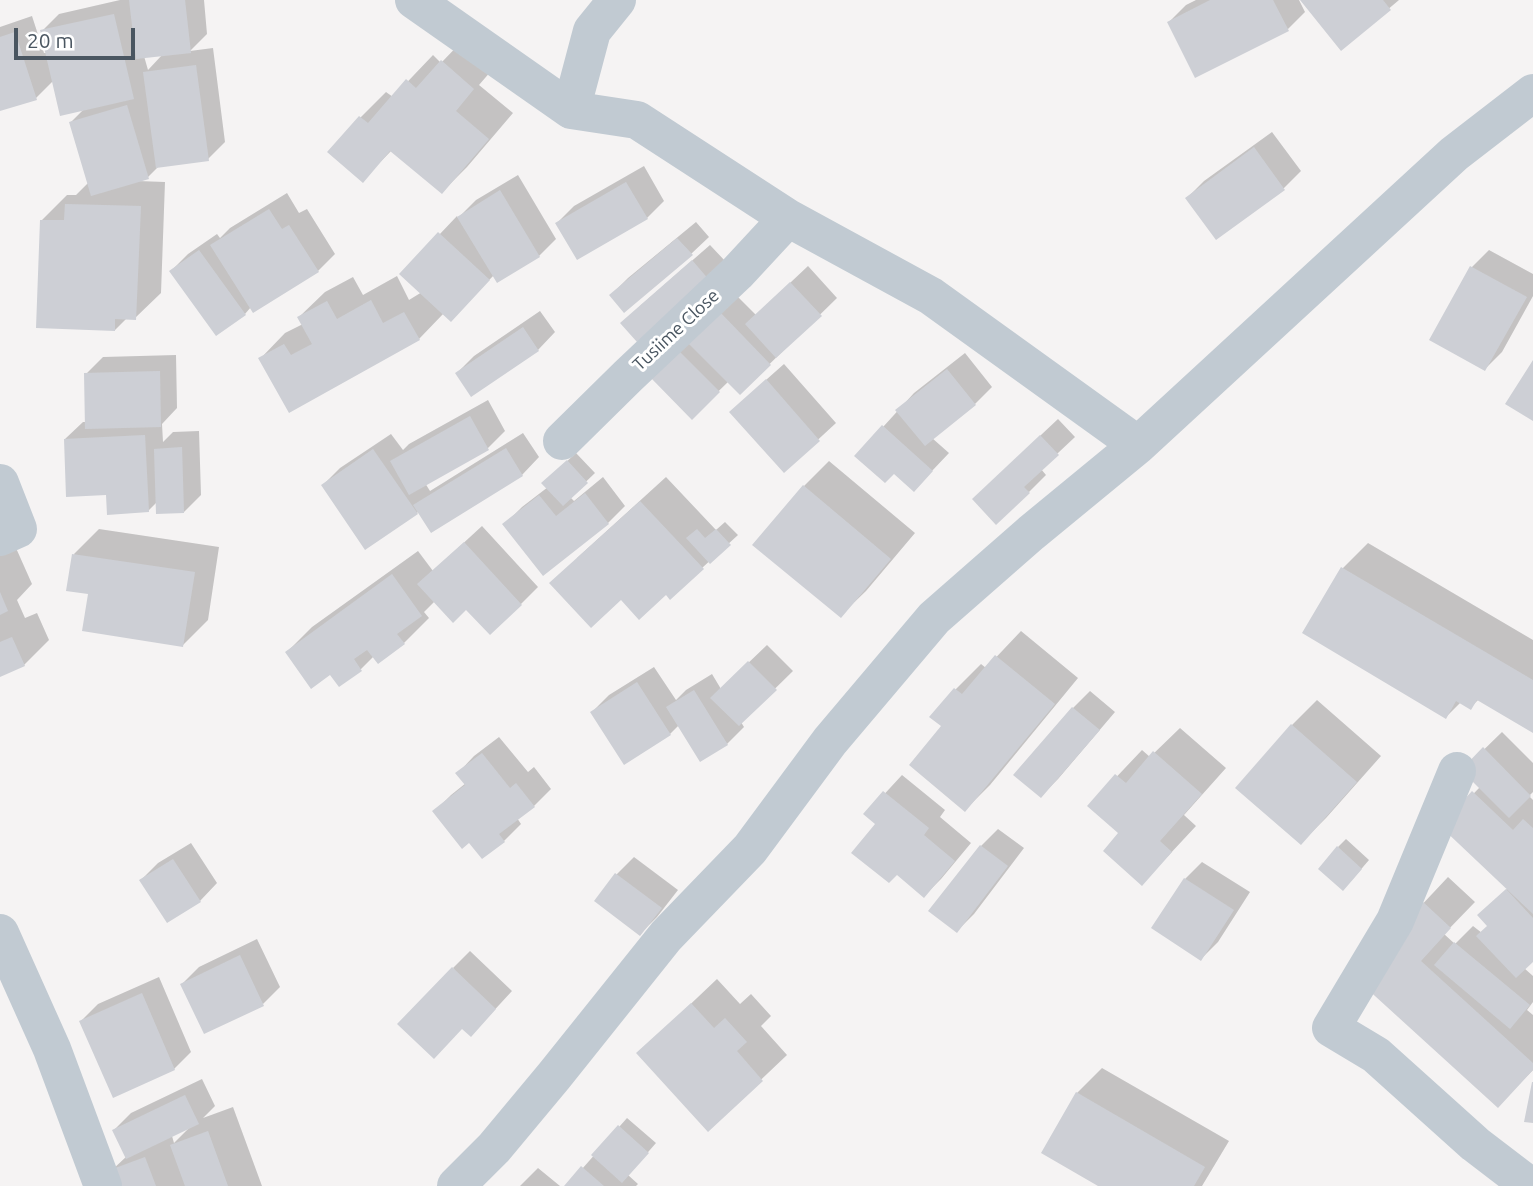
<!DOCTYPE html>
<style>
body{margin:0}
#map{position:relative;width:1533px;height:1186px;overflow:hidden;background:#f5f3f3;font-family:Ubuntu,sans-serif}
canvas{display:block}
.scale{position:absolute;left:14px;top:28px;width:121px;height:32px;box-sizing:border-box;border:4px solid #4a5661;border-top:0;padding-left:9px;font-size:21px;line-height:24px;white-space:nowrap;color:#4a5661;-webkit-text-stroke:5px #fff;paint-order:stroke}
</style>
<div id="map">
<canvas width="1533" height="1186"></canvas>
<div class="scale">20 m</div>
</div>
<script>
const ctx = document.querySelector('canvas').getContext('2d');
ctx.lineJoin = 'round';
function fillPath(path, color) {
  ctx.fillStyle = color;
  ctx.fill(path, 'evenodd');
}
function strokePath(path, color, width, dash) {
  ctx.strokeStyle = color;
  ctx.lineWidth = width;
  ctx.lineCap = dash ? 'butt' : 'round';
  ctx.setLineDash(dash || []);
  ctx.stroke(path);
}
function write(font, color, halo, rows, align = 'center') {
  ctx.font = font + ' Ubuntu,sans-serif';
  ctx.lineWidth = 6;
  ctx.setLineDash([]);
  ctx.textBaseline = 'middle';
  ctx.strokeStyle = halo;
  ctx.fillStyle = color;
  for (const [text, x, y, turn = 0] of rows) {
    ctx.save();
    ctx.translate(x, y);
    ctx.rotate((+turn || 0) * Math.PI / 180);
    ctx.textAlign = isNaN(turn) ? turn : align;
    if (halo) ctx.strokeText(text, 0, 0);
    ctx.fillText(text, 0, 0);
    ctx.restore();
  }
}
fillPath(new Path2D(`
 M120,0H204L207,34L190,51L213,48L225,142L208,159L159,166L148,177L138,181L165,182L161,293L135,318H127L115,330L42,220L67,195H76L89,182L71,122L85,108L53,81L36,98L0,109V27L32,16L44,53H47L42,31L59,14ZM163,54L148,70L144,56Z
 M1196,0H1299L1305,12L1288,29L1169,22L1186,5Z
 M1302,0H1399L1341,49Z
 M467,36L498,63L479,85L513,113L467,167L442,192L392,150L363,180L330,152L361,117L386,92L393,97L433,55L441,63Z
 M1272,132L1301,171L1284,188L1187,198L1204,181Z
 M644,166L664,201L647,218L557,223L574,206Z
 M518,175L556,239L539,256L497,281L494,275L468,302L444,313L419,339L290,411L260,359L285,333L303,324L299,317L325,292L353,277L363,295L397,276L409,300L422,292L402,274L457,216L458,218L476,200Z
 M287,193L299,213L307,209L335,254L318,271L251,307L245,314L171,271L188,254L217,234L220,238L230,228Z
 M696,222L709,237L691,254L611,295L628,278Z
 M710,245L726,262L709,279L622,323L640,306Z
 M1489,250L1533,274V296L1502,352L1485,369L1431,340L1472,267Z
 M808,266L837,298L740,393L729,381L692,417L654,378L736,295L756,315Z
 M540,311L555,332L538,350L457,373L474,356Z
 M965,353L992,387L975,404L932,438L949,453L931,472L883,427L914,393Z
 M176,355L177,408L162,424L163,442L173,432L199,431L201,495L184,512L157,502L148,511L107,494L65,439L83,422H86V374L103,357Z
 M784,364L836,423L784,471L749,395Z
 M488,400L505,431L488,448L425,483L430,491L523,433L539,457L522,475L419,511L417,513L323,485L340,468L391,434L403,450L409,444Z
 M1058,419L1075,437L1041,469L1046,475L1029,492L991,482Z
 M576,453L595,473L570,497L574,501L603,477L625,506L608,523L543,574L505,524L522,507L548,487L552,475Z
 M829,461L915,533L866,591L840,616L804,486Z
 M666,477L716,530L725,522L738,535L702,568L666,593L577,558Z
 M482,526L538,587L521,604L466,608L435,601L424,612L429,618L404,643L374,656L361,669L330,673L287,652L312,627L418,551L433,571Z
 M99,529L219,547L208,620L183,645L90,593L74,554Z
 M8,530L32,584L17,600L25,618L37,613L49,640L24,665L0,675V534Z
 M1368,543L1533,640V731L1479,699L1470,708L1461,702L1446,717L1304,633L1343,568Z
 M1021,631L1078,678L990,785L965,810L943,726L932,717L956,689L981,664L986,668Z
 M767,645L793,671L741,722L744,727L727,744L679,725L670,734L592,712L609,695L654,667L676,700L686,690L712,674L721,689Z
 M1090,691L1115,712L1058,779L1041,796L1016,775L1073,708Z
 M1317,700L1381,756L1326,818L1301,843L1292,725Z
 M1180,728L1226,768L1184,815L1196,826L1142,884L1121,833L1089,806L1142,750L1150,757Z
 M1502,732L1533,763V792L1529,796L1533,800V960L1524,968L1533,976V1002L1527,1010L1533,1015V1070L1498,1106L1355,976L1448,877L1475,902L1444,934L1455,944L1473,926L1482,933L1489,926L1497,898L1508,888L1442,826L1480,787L1463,770Z
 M499,737L528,772L534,767L551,789L534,806L517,818L521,824L504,841H469L434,812L451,795L466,783L457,774L474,756Z
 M902,775L945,810L940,817L971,843L941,879L924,896L878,824L866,814Z
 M998,829L1024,848L974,914L957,931L981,846Z
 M1346,839L1369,860L1351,881L1338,847Z
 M191,843L217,883L200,901L141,880L158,863Z
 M634,857L678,890L657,917L640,934L596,901L617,874Z
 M1202,862L1250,892L1218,942L1201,959L1153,928L1185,879Z
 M257,939L280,987L263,1004L182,984L199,967Z
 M470,951L512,991L488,1017L453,968Z
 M159,977L191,1052L174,1069L81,1021L98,1004Z
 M717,979L740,1004L751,994L771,1016L761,1026L787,1055L709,1129L639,1053Z
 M1102,1068L1229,1141L1202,1186H1102L1077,1093Z
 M202,1079L215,1106L203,1118L233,1107L262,1186H118L112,1170L127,1156L114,1130L131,1113ZM190,1127L174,1143L172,1136Z
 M627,1118L656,1143L628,1175L638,1184L636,1186H567Z
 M538,1168L560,1186H520Z`), '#0003');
fillPath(new Path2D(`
 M129,0H185L191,53L136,59Z
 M1210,0H1273L1289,31L1195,78L1167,22Z
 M1300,0H1383L1391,10L1341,51Z
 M114,14L134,99L60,116L40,30Z
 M15,32L37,100L0,111V37Z
 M441,60L474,89L456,111L489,139L442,194L390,151L363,183L327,152L359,116L368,123L406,79L416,88Z
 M196,65L209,161L156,168L143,72Z
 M127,105L149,179L91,196L69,122Z
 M1254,147L1285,190L1216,240L1185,198Z
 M626,182L648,219L577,260L555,223Z
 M500,190L540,257L497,283L457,217Z
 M65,204L141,206L136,320L115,319V331L36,328L40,220H64Z
 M269,209L282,229L289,225L319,272L253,313L210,245Z
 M438,232L490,280L451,322L399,274Z
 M677,238L693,255L624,313L609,295Z
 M199,250L246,315L216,336L169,271Z
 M692,260L710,281L637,342L620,323Z
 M1470,266L1527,297L1485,371L1429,340Z
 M790,282L822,316L776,358L745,324Z
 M371,300L383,323L404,312L420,340L289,413L258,358L284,344L291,355L312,344L297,317L327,301L337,319Z
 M718,310L771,365L740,395L686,341Z
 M523,327L539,351L471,397L455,373Z
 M679,351L720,392L692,420L651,378Z
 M1533,360V421L1505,404Z
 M947,369L976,405L925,446L895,410Z
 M160,371L161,427L85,429L84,373Z
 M766,379L820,441L784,473L729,412Z
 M470,416L489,450L409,495L390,461Z
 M882,425L933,471L914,492L894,474L885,483L854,456Z
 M145,435L149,512L107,515L106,495L66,497L64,439Z
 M1040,435L1059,455L1024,487L1030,493L996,525L972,499Z
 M182,447L184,513L156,514L154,449Z
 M506,448L523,476L431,533L413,505Z
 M373,449L418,514L365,550L321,485Z
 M567,460L588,483L563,506L541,483Z
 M803,485L891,559L841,618L752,545Z
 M585,493L609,524L543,576L502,524L539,495L556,516Z
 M640,501L704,569L670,600L666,595L639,620L621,600L591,628L549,583Z
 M697,529L705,538L716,529L731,545L710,564L686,538Z
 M464,542L522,605L490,635L466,610L453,623L417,584Z
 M72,554L195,572L183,647L82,631L88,594L66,591Z
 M1341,567L1533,680V733L1477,700L1471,710L1456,701L1446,719L1302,633Z
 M392,574L422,616L397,634L405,644L378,664L367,650L354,659L362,671L339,687L330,675L311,689L285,652Z
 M0,592L8,611L0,615Z
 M12,637L25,666L0,677V642Z
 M995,655L1055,704L965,812L909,765L941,726L929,717L954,688L962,694Z
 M748,661L777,690L739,726L710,698Z
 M637,682L671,735L624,765L590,712Z
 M694,690L728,745L700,762L666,707Z
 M1072,707L1100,730L1041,798L1013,775Z
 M1291,724L1357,782L1301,845L1235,788Z
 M1483,747L1531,796L1509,818L1461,770Z
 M1153,751L1202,794L1160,841L1172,852L1142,886L1103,851L1118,833L1087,806L1115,774L1126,783Z
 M482,753L510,788L516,783L535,807L499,834L505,842L482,859L469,843L462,849L432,811L465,785L455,773Z
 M883,791L929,828L924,835L955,861L924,898L897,875L889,883L851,853L875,824L863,814Z
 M1472,791L1513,830L1523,819L1533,828V914L1440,826Z
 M980,845L1008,866L957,933L928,911Z
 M1337,846L1362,869L1343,891L1318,869Z
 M173,859L201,902L167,923L139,880Z
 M615,873L662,908L640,936L594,901Z
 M1184,878L1234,910L1201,961L1151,928Z
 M1506,889L1533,918V962L1516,978L1476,936L1487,926L1477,915Z
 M1422,901L1451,928L1421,961L1533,1063V1070L1498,1108L1353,976Z
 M1454,942L1530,1005L1510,1029L1434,965Z
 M240,955L264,1006L204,1034L180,984Z
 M452,967L496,1009L471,1037L462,1029L434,1059L397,1024Z
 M142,993L175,1070L113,1098L79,1021Z
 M691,1003L714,1028L725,1018L747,1042L737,1051L763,1081L708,1132L636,1053Z
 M1532,1082H1533V1123L1524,1122Z
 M1076,1092L1205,1167L1194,1186H1098L1041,1153Z
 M185,1095L199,1124L126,1159L112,1130Z
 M618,1125L649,1153L622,1183L591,1155Z
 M208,1131L228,1186H185L170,1145Z
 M145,1157L156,1186H116L110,1170Z
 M581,1166L604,1186H564Z`), '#cdcfd5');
strokePath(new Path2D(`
 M414,0L571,110L637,120L788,218L931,296L1138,445
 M571,110L592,31L617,0
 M562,441L628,376L737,273L788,218
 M0,483L18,529L0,537
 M1457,771L1395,921L1331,1028L1376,1055L1475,1144L1530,1186
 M0,933L52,1049L103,1186
 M456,1186L494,1148L554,1076L666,936L750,849L830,741L934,618L1031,533L1138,445L1454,154L1533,93`), '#c1cad2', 38);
write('18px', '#4a5661', '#fff', [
 ["Tusiime Close",676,330,-43]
]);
</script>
